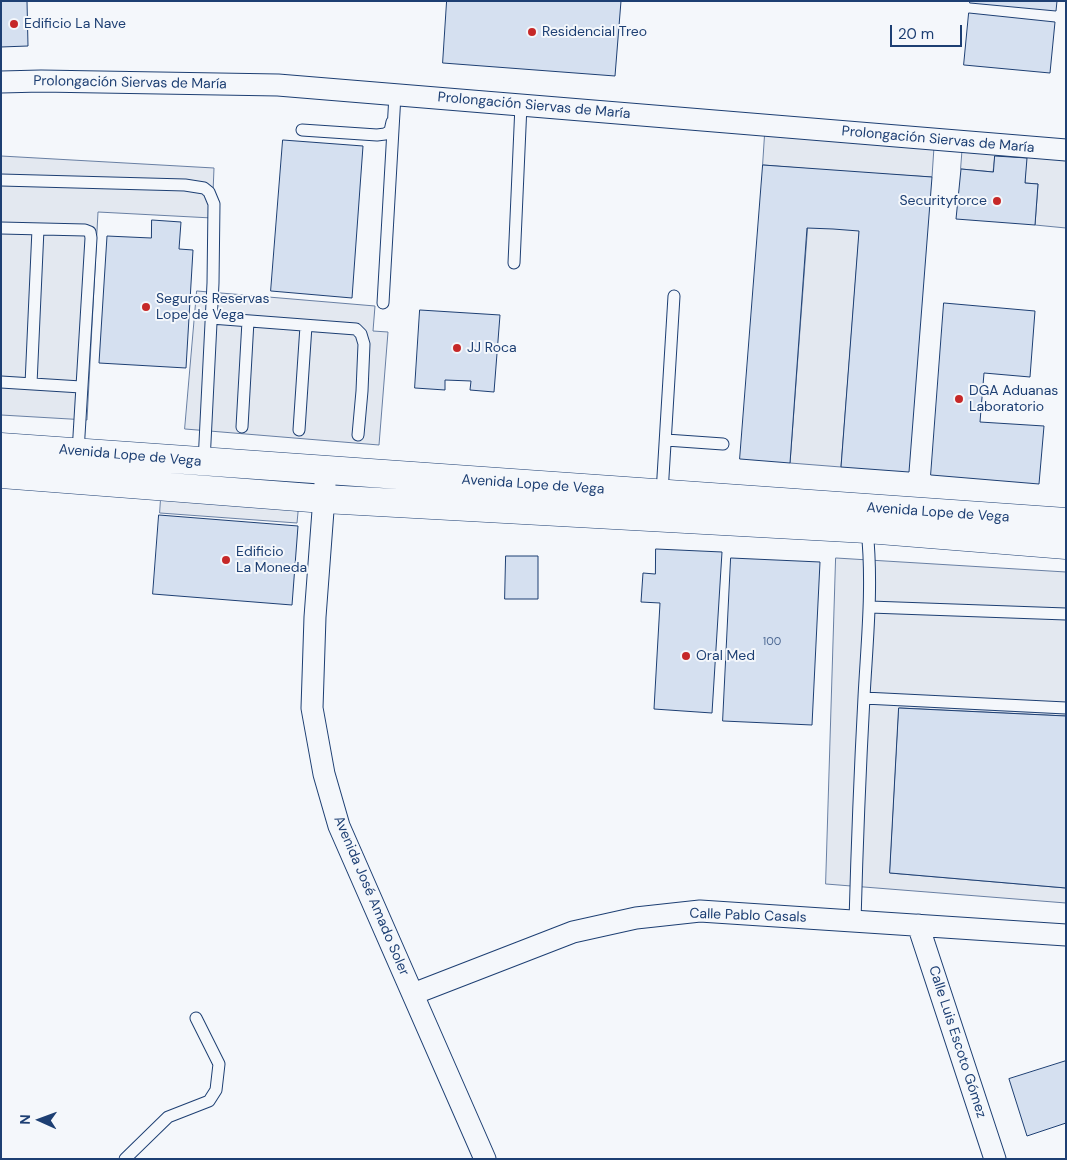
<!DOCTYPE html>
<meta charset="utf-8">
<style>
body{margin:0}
#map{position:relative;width:1067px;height:1160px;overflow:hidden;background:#f4f7fb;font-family:"DM Sans",sans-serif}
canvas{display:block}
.frame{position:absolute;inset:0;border:2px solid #1d3f73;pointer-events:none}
.north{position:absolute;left:15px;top:1095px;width:50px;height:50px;-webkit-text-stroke:4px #f4f7fb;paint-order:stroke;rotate:272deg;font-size:14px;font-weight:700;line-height:20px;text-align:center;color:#1d3f73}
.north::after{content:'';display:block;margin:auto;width:18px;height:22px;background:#1d3f73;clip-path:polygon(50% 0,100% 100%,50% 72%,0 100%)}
.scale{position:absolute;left:890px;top:25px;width:72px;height:22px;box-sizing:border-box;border:2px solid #1d3f73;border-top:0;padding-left:6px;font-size:15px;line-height:18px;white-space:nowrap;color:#1d3f73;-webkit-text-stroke:4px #f4f7fb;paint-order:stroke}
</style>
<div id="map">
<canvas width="1067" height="1160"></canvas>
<div class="frame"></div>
<div class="north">N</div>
<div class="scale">20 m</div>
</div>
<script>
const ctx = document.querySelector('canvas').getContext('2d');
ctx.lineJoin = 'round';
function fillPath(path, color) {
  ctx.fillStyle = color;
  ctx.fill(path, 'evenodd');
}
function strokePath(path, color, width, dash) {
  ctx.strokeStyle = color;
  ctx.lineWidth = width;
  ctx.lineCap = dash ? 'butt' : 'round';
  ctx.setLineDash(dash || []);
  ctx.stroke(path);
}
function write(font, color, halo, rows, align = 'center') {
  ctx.font = font + ' "DM Sans",sans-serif';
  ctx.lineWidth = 4;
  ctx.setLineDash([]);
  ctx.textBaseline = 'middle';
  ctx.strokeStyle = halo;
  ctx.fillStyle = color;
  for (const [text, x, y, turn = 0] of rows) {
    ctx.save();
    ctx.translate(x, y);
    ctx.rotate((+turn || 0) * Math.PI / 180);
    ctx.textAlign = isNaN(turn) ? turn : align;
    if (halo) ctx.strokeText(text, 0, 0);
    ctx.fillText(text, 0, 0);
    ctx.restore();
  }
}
const parking = new Path2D(`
 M765,134L934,147L932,177L864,173L841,467L790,463L812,169L763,165Z
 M963,142L1066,150V228L1035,225L1038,184L1025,183L1026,158L995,156L993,172L961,169Z
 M1,156L214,168L212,218L98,212L87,420L1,415Z
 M197,291L375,306L373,331L388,332L379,445L185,429Z
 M162,483L300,491L297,523L160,513Z
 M836,558L1066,572V716L899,708L890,873L1066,888V903L826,884Z`);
fillPath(parking, '#e3e8f0');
strokePath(parking, '#687fa3', 1);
const building = new Path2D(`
 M1,1H27L28,46L1,47Z
 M447,1H621L615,76L443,63Z
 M970,1H1057L1056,11L970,3Z
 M969,13L1055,22L1050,73L964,65Z
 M283,140L363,146L352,298L271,291Z
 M995,156L1027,158L1025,183L1038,184L1035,225L956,219L961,169L993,172Z
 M763,165L932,177L909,472L841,467L859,231L833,229L807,228L790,463L740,459Z
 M152,220L181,222L179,249L193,250L186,368L99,363L107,236L151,238Z
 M944,303L1035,311L1030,377L984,373L980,422L1044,426L1039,484L931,475Z
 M420,310L500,315L494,392L470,390L471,381L445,380V390L415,388Z
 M159,515L298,526L292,605L153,594Z
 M656,549L722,552L712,713L654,709L660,603L641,602L643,573L655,574Z
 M506,556H538V599H505Z
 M731,558L820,562L812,725L723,721Z
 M899,708L1066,716V888L890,873Z
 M1066,1061V1123L1027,1136L1009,1079Z`);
fillPath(building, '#d5e0f0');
strokePath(building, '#1d3f73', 1);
const service = new Path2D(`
 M302,130L377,135L385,134L390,131L392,122
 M1,180L185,185L204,188L209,192L214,204L213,283L204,462
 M1,228L85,230L90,232L91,238L78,452
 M514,263L521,105
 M383,303L395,95
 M211,318L356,329L361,334L364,344L362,391L358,435
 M1,382L81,387
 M31,384L38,229
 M242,427L248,321
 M299,430L306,326
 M666,440L723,444
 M662,493L674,296
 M870,607L1066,614
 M864,698L1066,708
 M855,921C857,847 860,771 864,697C867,641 873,586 867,529
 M125,1159L168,1117L209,1101L216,1090L219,1064L196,1018`);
const minor = new Path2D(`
 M1,82L41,81L278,85L1066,150
 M325,484L315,617L312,708L324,774L339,826L485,1159
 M918,925L995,1159
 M413,994L573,932L636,918L700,911L1066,935`);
const secondary = new Path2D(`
 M1,447L1066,522
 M1,474L324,499L867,529L1066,545`);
strokePath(service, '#1d3f73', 13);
strokePath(minor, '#1d3f73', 23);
strokePath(secondary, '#1d3f73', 29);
strokePath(service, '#f4f7fb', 11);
strokePath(minor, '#f4f7fb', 21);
strokePath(secondary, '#f4f7fb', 28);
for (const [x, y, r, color] of [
 [14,24,5,"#c62828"],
 [532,32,5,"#c62828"],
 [997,201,5,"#c62828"],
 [146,307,5,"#c62828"],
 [457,348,5,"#c62828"],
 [959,399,5,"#c62828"],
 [226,560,5,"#c62828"],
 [686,656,5,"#c62828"]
]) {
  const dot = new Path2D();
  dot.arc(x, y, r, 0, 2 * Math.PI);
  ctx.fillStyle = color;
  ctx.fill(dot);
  strokePath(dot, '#f4f7fb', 2);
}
write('11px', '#4b6792', null, [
 ["100",772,642]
]);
write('14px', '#1d3f73', '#f4f7fb', [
 ["Edificio La Nave",24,24],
 ["Residencial Treo",542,32],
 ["Securityforce",987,201,"right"],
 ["Seguros Reservas",156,299],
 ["Lope de Vega",156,315],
 ["JJ Roca",467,348],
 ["DGA Aduanas",969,391],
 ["Laboratorio",969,407],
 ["Edificio",236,552],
 ["La Moneda",236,568],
 ["Oral Med",696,656]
], 'left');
write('14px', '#1d3f73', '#f4f7fb', [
 ["Prolongación Siervas de María",130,83,1],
 ["Prolongación Siervas de María",534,106,5],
 ["Prolongación Siervas de María",938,140,5],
 ["Avenida Lope de Vega",130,456,5],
 ["Avenida Lope de Vega",533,485,4],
 ["Avenida Lope de Vega",938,513,4],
 ["Avenida José Amado Soler",371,896,67],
 ["Calle Pablo Casals",748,916,2],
 ["Calle Luis Escoto Gómez",957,1042,72]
]);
</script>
